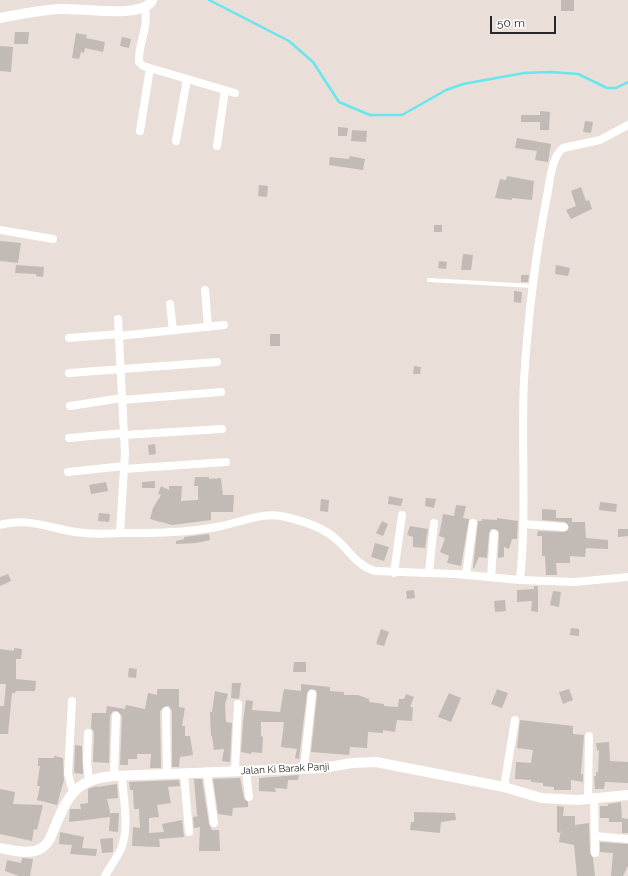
<!DOCTYPE html>
<style>
body{margin:0}
#map{position:relative;width:628px;height:876px;overflow:hidden;background:#eaded8;font-family:Raleway,sans-serif}
canvas{display:block}
.scale{position:absolute;left:490px;top:16px;width:66px;height:18px;box-sizing:border-box;border:2px solid #272727;border-top:0;padding-left:5px;font-size:12px;line-height:14px;white-space:nowrap;color:#272727;-webkit-text-stroke:3px #fff;paint-order:stroke}
</style>
<div id="map">
<canvas width="628" height="876"></canvas>
<div class="scale">50 m</div>
</div>
<script>
const ctx = document.querySelector('canvas').getContext('2d');
ctx.lineJoin = 'round';
function strokePath(path, color, width, dash) {
  ctx.strokeStyle = color;
  ctx.lineWidth = width;
  ctx.lineCap = dash ? 'butt' : 'round';
  ctx.setLineDash(dash || []);
  ctx.stroke(path);
}
function fillPath(path, color) {
  ctx.fillStyle = color;
  ctx.fill(path, 'evenodd');
}
function write(font, color, halo, rows, align = 'center') {
  ctx.font = font + ' Raleway,sans-serif';
  ctx.lineWidth = 3;
  ctx.setLineDash([]);
  ctx.textBaseline = 'middle';
  ctx.strokeStyle = halo;
  ctx.fillStyle = color;
  for (const [text, x, y, turn = 0] of rows) {
    ctx.save();
    ctx.translate(x, y);
    ctx.rotate((+turn || 0) * Math.PI / 180);
    ctx.textAlign = isNaN(turn) ? turn : align;
    if (halo) ctx.strokeText(text, 0, 0);
    ctx.fillText(text, 0, 0);
    ctx.restore();
  }
}
strokePath(new Path2D(`
 M209,0L289,41L313,62L339,102L370,115H402L446,90L463,84L524,73L551,72L578,74L607,88H616L628,82`), '#68e6ee', 2.5);
fillPath(new Path2D(`
 M561,0H574V11H561Z
 M15,32H29L28,44H14Z
 M76,33L87,35L86,38L105,42L103,52L85,48L84,53L81,52L79,59L72,58Z
 M122,37L131,39L129,48L120,46Z
 M0,46L13,47L11,72L0,71Z
 M540,111L550,112L549,130H540V122H521V115H540Z
 M585,121L593,122L591,133L583,132Z
 M338,127L348,128L347,136H338Z
 M352,130L367,131L366,142L351,141Z
 M517,138L551,144L548,162L535,160L537,151L515,148Z
 M350,156L365,159L363,170L329,165L330,157L349,159Z
 M507,176L534,181L532,200L512,198V200L495,198L500,179L506,180Z
 M259,185L268,186L267,197L258,196Z
 M581,187L586,201L589,200L592,209L571,219L566,210L576,206L571,191Z
 M434,225H442V232H434Z
 M0,241L21,243L18,263L0,261Z
 M463,254L473,255L471,270H461Z
 M439,261L447,262L446,269L438,268Z
 M16,265L44,267L43,277L36,276V274L15,273Z
 M556,265L570,268L568,276L555,274Z
 M521,275H529L528,282H521Z
 M514,291L522,292L521,303L514,302Z
 M270,334H280V346H270Z
 M414,366L421,367L420,374H413Z
 M155,444L156,454L149,455L148,445Z
 M195,477H209V479L221,478L223,495H234L233,512H211V520L172,525L150,519L153,508L161,495L158,494L161,486L169,490V486H182L181,501L198,500V486H194Z
 M155,481V488H142V482Z
 M106,482L108,491L91,494L89,485Z
 M389,496L403,499L401,506L388,504Z
 M426,498L436,499L434,508L425,506Z
 M321,499L329,500L328,512L320,511Z
 M600,502L617,504L616,512L599,510Z
 M456,505L466,506L463,518L469,519L461,566L447,563L449,556L440,552L445,538L439,536L443,514L454,516Z
 M542,509L556,510V518H572V522H585L586,538L608,540V549L586,548L585,557L570,556V563H556L557,575H546L545,556H542V536H537L538,531L564,532L568,530L569,527L565,522L542,520Z
 M99,513L110,514L109,522L98,521Z
 M497,518L518,521L517,539H512L509,549L504,547V557L498,558L499,532L495,529H491L489,534L487,558L479,557L474,568H473L478,521H482V519L497,520Z
 M382,521L388,524L383,536L376,533Z
 M410,526L428,529L425,548L413,547V537L407,535Z
 M618,529H628V536L618,537Z
 M209,534L210,540L196,543L176,544V541L184,539V537Z
 M375,543L389,547L384,561L371,557Z
 M8,574L11,581L0,586V577Z
 M534,586H538V612L531,611L532,601L517,602V590L534,589Z
 M414,590L415,598L407,599L406,591Z
 M553,591L561,592L559,607L550,605Z
 M505,600L506,611L495,612L494,601Z
 M571,628L579,629V636L570,635Z
 M381,629L389,632L384,646L376,644Z
 M14,648L22,649L21,659H16V679L36,681L35,691H16L15,693H12L8,734H0V706H4L6,684H0V649L14,651Z
 M294,662H306V672H293Z
 M129,668L137,669L136,678L128,677Z
 M232,683H241L239,699L231,698Z
 M301,684L330,687V691L344,692V695H358L369,699V702L384,704V706L398,707L399,699H404L406,694L414,697L410,707H413L412,721L397,720L395,732L383,730V733L368,732L367,748L350,747L349,755L311,752L317,695L316,690L310,689L307,693L299,759L295,758L297,749L281,747L284,722H261V736L263,737L262,753L252,752L251,754L241,752L243,722L246,700L253,701L252,710L280,712L284,689L301,691Z
 M157,689H179V707L185,708L182,726H185V736H190L193,755L180,757L179,767H172V711L169,706H166L160,711L161,768H150L151,754H137V759H128V765H120L122,716L117,711H113L110,716L109,763L93,762L94,732L91,728L92,713H106L107,706L125,709L126,705L145,709L148,693L157,695Z
 M497,689L508,693L502,708L491,704Z
 M569,689L573,700L563,704L559,692Z
 M215,691L228,694L225,705L226,722L232,723L230,762L222,761L224,749L214,750L212,736H211L210,712H212Z
 M449,693L461,698L451,722L438,717Z
 M520,720L573,726V734L584,735L581,774H583V782L571,780V790H554V787L543,786V783L531,782V780L515,779L516,762L531,763L533,750L517,748Z
 M609,742L610,761L628,762V783L605,782L604,789H595L594,776H596V772H598L599,750L597,751L596,743Z
 M75,745L82,746L83,774L74,773Z
 M54,756L63,758L64,780L57,805L37,800L40,786H37L40,766H38V758H54Z
 M299,775L298,780H288L287,789L275,788L276,792L259,791V778Z
 M240,778L244,798L248,802V807L233,808L232,816L218,814L213,779Z
 M194,779H202L209,824L212,830H219L220,851H199L200,827L194,828L193,817L199,816L197,815Z
 M179,780L180,786L168,787L171,803L157,805L159,817L149,818V833L164,832L162,824L182,820L184,837L159,839L160,847L132,846L133,827L140,828L139,809H134L133,790H130L129,782Z
 M117,784L118,798L107,799L111,816V813H119L118,832L109,831L110,817L69,822L70,809H81L80,804L88,803V789L97,786V787Z
 M0,789L15,792L13,804L43,805L37,830L34,829L32,841L0,834Z
 M621,802L622,822H609V818H600V806H608V804Z
 M557,806L564,807L563,816H575V825L589,823L590,853L593,858L595,876H577L574,845L559,842L561,829L560,833L557,832Z
 M414,812L455,813L456,820L441,822L440,833L410,830L411,822H414Z
 M622,818L628,819V833H622Z
 M60,832L84,837L82,848L97,849L96,856L70,854L72,845L59,844Z
 M113,838V852L102,853L100,839Z
 M600,842L628,844V866L623,876H611L613,853L600,852Z
 M22,858L33,859L30,876H19L5,871L7,860L21,863Z`), '#c2bab4');
strokePath(new Path2D(`
 M429,280L532,286`), '#fff', 4);
strokePath(new Path2D(`
 M145,8C149,29 138,42 139,62L143,66L235,93
 M140,131L150,68
 M176,141L187,79
 M217,146L225,90
 M0,230L53,239
 M205,290L208,327
 M170,304L173,330
 M118,319L125,453L120,533
 M119,336L224,325
 M69,338L119,334
 M69,373L217,362
 M122,400L221,392
 M70,406L122,398
 M124,435L222,429
 M69,438L124,433
 M124,469L226,462
 M68,472L124,466
 M523,524L564,527
 M0,525C24,517 51,528 75,532C90,534 105,534 120,533C153,533 185,533 217,527C240,523 262,511 286,517C303,521 323,527 336,539C350,551 356,565 375,571L456,574L520,580C527,513 521,447 524,380C528,318 535,257 547,196C550,182 551,158 563,148L600,140L628,125
 M429,572L434,523
 M394,573L402,515
 M466,575L473,523
 M491,577L494,534
 M520,580L575,582L628,577
 M72,701L68,774L73,792
 M166,711L167,775
 M88,733L87,762L89,781
 M304,768L312,694
 M246,770L249,797
 M235,771L238,704
 M207,773L214,823
 M184,774L189,832
 M114,776L116,716
 M504,787L515,720
 M594,797L595,853
 M588,798L589,736
 M595,836L628,839
 M105,876C110,867 116,859 121,849C130,827 123,799 122,776`), '#fff', 8);
strokePath(new Path2D(`
 M0,18C20,14 41,10 61,9C79,8 145,19 152,0
 M0,848C11,850 29,855 40,849C48,845 51,837 54,829C68,796 75,779 114,776L323,768L352,763L376,762L504,787L541,798L578,800L628,795`), '#fff', 10);
write('10px', '#272727', '#fff', [
 ["Jalan Ki Barak Panji",285,769,-3]
]);
</script>
